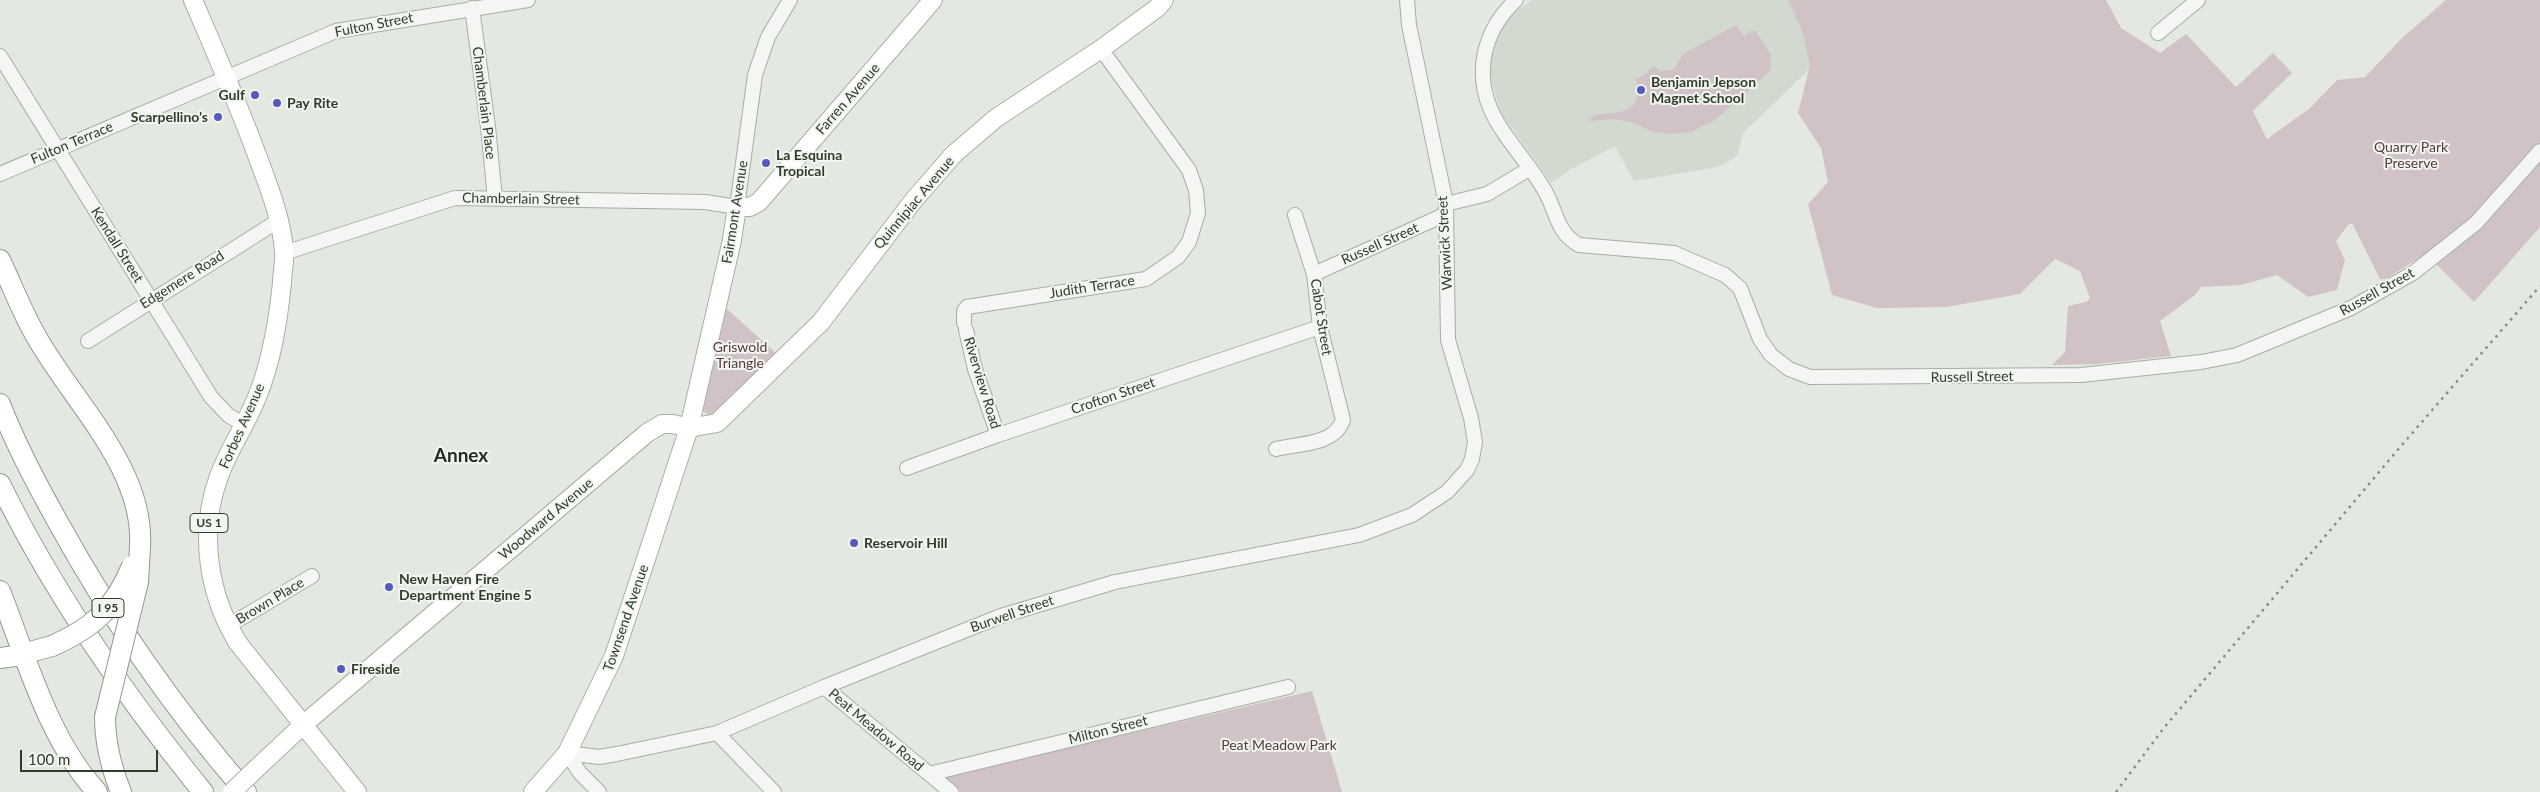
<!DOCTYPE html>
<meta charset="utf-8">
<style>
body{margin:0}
#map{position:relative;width:2540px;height:792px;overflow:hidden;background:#e3e8e1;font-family:Lato,sans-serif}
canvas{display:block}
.scale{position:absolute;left:20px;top:750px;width:138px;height:22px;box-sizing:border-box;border:2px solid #303d2b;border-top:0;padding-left:6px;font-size:15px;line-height:18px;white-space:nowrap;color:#303d2b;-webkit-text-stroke:4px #f2f5f0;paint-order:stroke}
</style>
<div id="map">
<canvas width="2540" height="792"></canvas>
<div class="scale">100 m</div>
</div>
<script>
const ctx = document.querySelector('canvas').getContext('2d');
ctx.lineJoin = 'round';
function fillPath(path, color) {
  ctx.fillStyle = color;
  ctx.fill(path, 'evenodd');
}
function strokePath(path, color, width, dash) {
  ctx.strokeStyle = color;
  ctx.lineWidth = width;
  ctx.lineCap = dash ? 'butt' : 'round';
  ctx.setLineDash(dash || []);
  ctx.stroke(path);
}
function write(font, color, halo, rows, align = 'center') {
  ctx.font = font + ' Lato,sans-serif';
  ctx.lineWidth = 4;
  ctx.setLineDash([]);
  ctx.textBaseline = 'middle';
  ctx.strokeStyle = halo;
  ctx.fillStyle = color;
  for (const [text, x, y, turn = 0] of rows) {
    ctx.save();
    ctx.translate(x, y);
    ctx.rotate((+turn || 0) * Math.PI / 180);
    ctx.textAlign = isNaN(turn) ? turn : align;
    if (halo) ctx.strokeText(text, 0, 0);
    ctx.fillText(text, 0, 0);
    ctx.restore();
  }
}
fillPath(new Path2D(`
 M1533,0H1954L1822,57L1743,133L1737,156L1718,167L1634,181L1615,146L1571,169L1551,183L1501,113L1490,75L1489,64L1495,36L1511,14Z`), '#d2d9cf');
fillPath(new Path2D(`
 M1788,0H2106L2121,28L2160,53L2186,34L2236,87L2273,53L2292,73L2253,111L2267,139L2310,108L2337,80L2365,77L2402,38L2446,0H2540V227L2474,302L2426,254L2385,279H2380L2352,223L2348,225L2336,241L2345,260L2337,290L2308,297L2277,275L2241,285L2201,287L2195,295L2160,321L2171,356L2097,364L2052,365L2065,352L2068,306L2086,302L2090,298L2080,271L2055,259L2020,294L1946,307L1877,308L1832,295L1808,204L1828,182L1821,148L1798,113L1810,65L1802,30Z
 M1736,25L1744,36L1751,31H1756L1771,55L1770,71L1715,120L1691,132L1669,134L1654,132L1631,122L1615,119L1589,121C1596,104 1647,128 1636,79L1646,74L1653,66L1662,71L1674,69L1683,54Z
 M726,308L778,355L716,416L710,417L702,410Z
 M1312,691L1342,792H961L943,777Z`), '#d1c3c5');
const minor = new Path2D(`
 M1516,0C1501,14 1490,31 1485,52C1472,113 1518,144 1545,191C1556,210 1557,234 1579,245L1674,253L1725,275L1740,288L1760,339L1771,355L1789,369L1810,377L2081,375L2201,362L2237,355L2351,308L2413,273L2476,223L2540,151
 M472,8L488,127L495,198
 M2158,33L2198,0
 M0,56L211,397L228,415L244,425
 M0,174L336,31L528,0
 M1446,204L1487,194L1529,169
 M284,253L455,198L705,202L737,207L755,75L768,37L790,0
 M1314,274L1446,214
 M964,323V311L967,307L1146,279L1178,257L1189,242L1198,213L1196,190L1189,170L1101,49
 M966,330L975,369L998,435
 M88,341L278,221
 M1276,449C1298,443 1334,446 1343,420L1320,327L1314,274L1295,215
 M907,468L998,435L1320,327
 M228,626L312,576
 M824,687L951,792
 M717,733L774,792
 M567,753L599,757L617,754L717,733L824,687L1001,616L1115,582L1359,535L1412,515L1447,492L1467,470L1472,459L1475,442L1471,418L1448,340L1446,204L1409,25L1407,0
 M567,753L580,773L599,792
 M929,774L1288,687`);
const major = new Path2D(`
 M193,0C214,49 235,97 254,147C266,180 282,217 284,252C285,262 282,273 282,283C278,321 272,361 257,397C246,425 228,450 218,479C199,533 208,594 238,643L357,792
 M258,767L304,724L647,433L662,424H673L689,428L717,423L821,322L913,201L954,154L996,118L1101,49L1157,8L1164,0
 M533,792L567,753L614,656L689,428L732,240L737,207H750L759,202L933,0`);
const highway = new Path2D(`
 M0,260C12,285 22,312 36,336C72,401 145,468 140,547
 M0,404C16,446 37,485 59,524C112,620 174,709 246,792
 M0,484C55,596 125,696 203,792
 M0,591C26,657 48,739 97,792
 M0,658L15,656L52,646
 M105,717C105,744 111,767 121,792`);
strokePath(minor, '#a6aea3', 16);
strokePath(major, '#a6b2a1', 20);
strokePath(highway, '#8f9d8a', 22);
strokePath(minor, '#f4f6f3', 14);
strokePath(major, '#fff', 18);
strokePath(highway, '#fff', 20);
strokePath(new Path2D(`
 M2116,792L2163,729L2401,446L2540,286`), '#828f7c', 2.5, [2.5, 5]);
const majorBridge = new Path2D(`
 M232,792L258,767`);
const highwayBridge = new Path2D(`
 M52,646C93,628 115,608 132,566
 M105,717L138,582L140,547`);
strokePath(majorBridge, '#a6b2a1', 20, []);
strokePath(highwayBridge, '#8f9d8a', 22, []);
strokePath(majorBridge, '#fff', 18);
strokePath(highwayBridge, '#fff', 20);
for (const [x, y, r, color] of [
 [1641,90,5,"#545abe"],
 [255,95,5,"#545abe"],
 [277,103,5,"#545abe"],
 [218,117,5,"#545abe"],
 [766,163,5,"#545abe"],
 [854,543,5,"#545abe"],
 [389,587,5,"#545abe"],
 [341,669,5,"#545abe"]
]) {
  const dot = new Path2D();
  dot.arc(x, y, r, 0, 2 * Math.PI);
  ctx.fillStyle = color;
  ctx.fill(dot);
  strokePath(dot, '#f2f5f0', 2);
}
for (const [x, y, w] of [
 [209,523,38],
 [108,608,32]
]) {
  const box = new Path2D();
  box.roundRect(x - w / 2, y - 9.5, w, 19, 4);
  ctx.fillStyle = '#f2f5f0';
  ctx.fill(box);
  strokePath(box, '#303d2b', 1);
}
write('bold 12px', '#303d2b', null, [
 ["US 1",209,523],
 ["I 95",108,608]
]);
write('14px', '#303d2b', '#f2f5f0', [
 ["Fulton Street",374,25,-11],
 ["Farren Avenue",848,99,-49],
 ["Chamberlain Place",484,103,83],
 ["Fulton Terrace",72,143,-23],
 ["Chamberlain Street",521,199,1],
 ["Quinnipiac Avenue",914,203,-50],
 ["Fairmont Avenue",735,212,-81],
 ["Warwick Street",1445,243,-93],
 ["Russell Street",1380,244,-24],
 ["Kendall Street",117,245,58],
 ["Edgemere Road",182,280,-32],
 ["Judith Terrace",1092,287,-9],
 ["Russell Street",2377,292,-29],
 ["Cabot Street",1321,317,81],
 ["Russell Street",1972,377,-1],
 ["Riverview Road",982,383,73],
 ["Crofton Street",1113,396,-19],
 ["Forbes Avenue",242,426,-66],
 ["Woodward Avenue",546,519,-40],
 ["Brown Place",270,601,-31],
 ["Burwell Street",1012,614,-19],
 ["Townsend Avenue",626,618,-71],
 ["Peat Meadow Road",876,730,40],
 ["Milton Street",1108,730,-14]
]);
write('bold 14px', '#303d2b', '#f2f5f0', [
 ["Benjamin Jepson",1651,82],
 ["Magnet School",1651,98],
 ["Gulf",245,95,"right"],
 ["Pay Rite",287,103],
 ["Scarpellino’s",208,117,"right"],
 ["La Esquina",776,155],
 ["Tropical",776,171],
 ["Reservoir Hill",864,543],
 ["New Haven Fire",399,579],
 ["Department Engine 5",399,595],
 ["Fireside",351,669]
], 'left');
write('14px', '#573a3d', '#f2f5f0', [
 ["Quarry Park",2411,147],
 ["Preserve",2411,163],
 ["Griswold",740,347],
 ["Triangle",740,363],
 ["Peat Meadow Park",1279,745]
]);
write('bold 19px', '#212e1d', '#f2f5f0', [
 ["Annex",461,456]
]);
</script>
